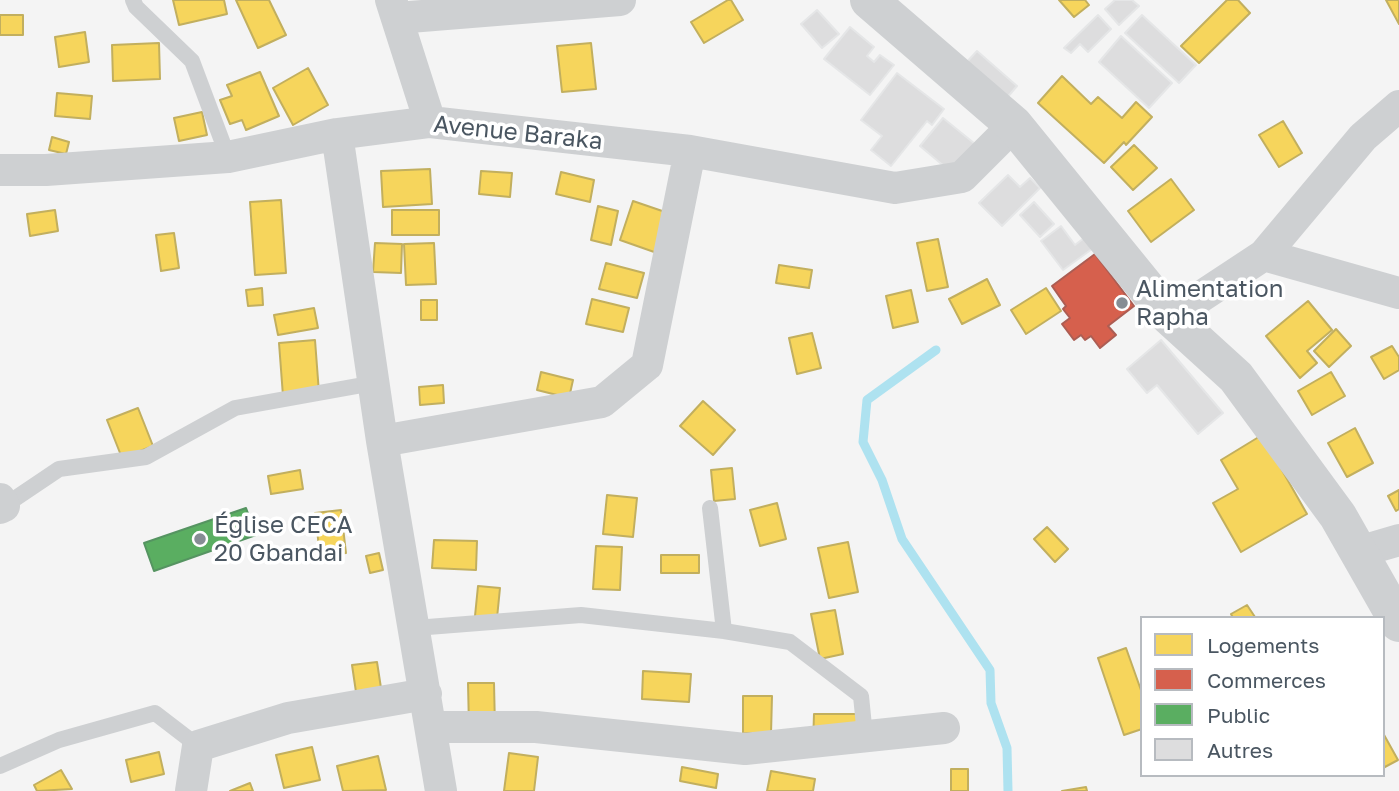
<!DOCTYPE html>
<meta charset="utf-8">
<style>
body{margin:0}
#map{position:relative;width:1399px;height:791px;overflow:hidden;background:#f4f4f4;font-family:"Golos Text",sans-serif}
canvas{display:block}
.legend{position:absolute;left:1140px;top:616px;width:245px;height:161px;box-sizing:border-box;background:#fff;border:2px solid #b7bbc0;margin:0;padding:9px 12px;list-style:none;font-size:21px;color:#4a5661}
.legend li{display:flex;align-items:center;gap:14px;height:35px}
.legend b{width:35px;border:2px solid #b7bbc0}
</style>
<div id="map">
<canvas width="1399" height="791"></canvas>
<ul class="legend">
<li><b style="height:19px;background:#f6d55c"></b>Logements</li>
<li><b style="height:19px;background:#d6604d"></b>Commerces</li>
<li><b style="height:19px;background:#5aae61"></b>Public</li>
<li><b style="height:19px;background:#ddddde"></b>Autres</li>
</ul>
</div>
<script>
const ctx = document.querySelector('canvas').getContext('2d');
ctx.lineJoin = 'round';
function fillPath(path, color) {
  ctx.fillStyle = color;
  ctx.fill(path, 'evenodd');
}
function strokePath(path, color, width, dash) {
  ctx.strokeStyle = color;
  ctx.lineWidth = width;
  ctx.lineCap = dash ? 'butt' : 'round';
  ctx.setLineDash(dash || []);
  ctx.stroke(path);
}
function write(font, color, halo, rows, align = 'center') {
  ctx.font = font + ' "Golos Text",sans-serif';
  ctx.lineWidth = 7;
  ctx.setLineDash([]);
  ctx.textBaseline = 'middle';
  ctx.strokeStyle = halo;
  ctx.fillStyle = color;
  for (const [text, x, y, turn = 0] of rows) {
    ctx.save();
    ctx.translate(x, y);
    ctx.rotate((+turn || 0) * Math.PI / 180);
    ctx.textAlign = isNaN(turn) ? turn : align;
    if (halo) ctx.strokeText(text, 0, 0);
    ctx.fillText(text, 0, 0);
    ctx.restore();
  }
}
const homes = new Path2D(`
 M173,0H224L227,14L179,25Z
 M236,0H269L286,35L258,48Z
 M728,0H731L743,20L704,43L691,22Z
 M1059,0H1085L1089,5L1074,17Z
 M1227,0H1238L1250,13L1199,63L1181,46Z
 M1386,0H1399V24Z
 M0,15H23V35H0Z
 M85,32L89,62L59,67L55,37Z
 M159,43L160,79L113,81L112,45Z
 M591,43L596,89L562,92L557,46Z
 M308,68L328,105L293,125L273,88Z
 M260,72L279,116L246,130L242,120L230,124L220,100L232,96L227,85Z
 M1062,76L1091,104L1098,97L1122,118L1136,102L1152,117L1126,145L1124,142L1104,163L1038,103Z
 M57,93L92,96L90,119L55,116Z
 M202,112L207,135L179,141L174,118Z
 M1283,121L1302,153L1279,167L1259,135Z
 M52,137L69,142L66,154L49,150Z
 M1134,145L1157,168L1133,190L1111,167Z
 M430,169L432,204L383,207L381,171Z
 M481,171L512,173L510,197L479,194Z
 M561,172L594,180L590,202L556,194Z
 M1171,179L1194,210L1151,242L1128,211Z
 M281,200L286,273L255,275L250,202Z
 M633,201L671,214L657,253L620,240Z
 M598,206L618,211L611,245L591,240Z
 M55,210L58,231L30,236L27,214Z
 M392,210H439V235H392Z
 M174,233L179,268L161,271L156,235Z
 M938,239L948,287L927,291L917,243Z
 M375,243L402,244L401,273L373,272Z
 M434,243L436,284L406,285L404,244Z
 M606,263L644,273L637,298L599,289Z
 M779,265L812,270L809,288L776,283Z
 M987,279L1000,305L962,324L949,299Z
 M262,288L263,305L248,306L246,290Z
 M1046,288L1061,311L1026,334L1011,310Z
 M911,290L918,322L893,328L886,296Z
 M592,299L629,308L623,332L586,324Z
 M421,300H437V320H421Z
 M1308,301L1332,330L1307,351L1317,363L1300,378L1266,336Z
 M314,308L318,328L278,335L274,315Z
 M1336,329L1351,346L1329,367L1314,351Z
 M812,333L821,368L797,374L789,338Z
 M315,340L319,393L283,396L279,343Z
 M1392,346L1399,357V370L1384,379L1371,357Z
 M541,372L573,380L569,398L537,390Z
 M1331,372L1345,396L1312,415L1298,391Z
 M443,385L444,403L420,405L419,387Z
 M703,401L735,430L713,455L680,426Z
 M138,408L153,446L122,458L107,420Z
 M1355,428L1373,463L1347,477L1328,443Z
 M1262,435L1307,514L1241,552L1213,503L1238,489L1221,460Z
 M732,468L735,499L714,501L711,470Z
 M300,470L303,489L271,494L268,476Z
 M1399,490V509L1396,511L1388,496Z
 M607,495L637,498L633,537L603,534Z
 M777,503L786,539L760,546L750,510Z
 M341,510L346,553L320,556L315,513Z
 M1047,527L1068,549L1055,562L1034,539Z
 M434,540L477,541L476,570L432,568Z
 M848,542L858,592L829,598L818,548Z
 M596,546L622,547L620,590L593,589Z
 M379,553L383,570L370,573L366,556Z
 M661,555H699V573H661Z
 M478,586L500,588L496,628L474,626Z
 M1247,605L1255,617L1233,618L1231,614Z
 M835,610L843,654L820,659L811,614Z
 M1126,648L1142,693V729L1124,735L1098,658Z
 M377,662L381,688L356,692L352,665Z
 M643,671L691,674L689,702L642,699Z
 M468,683H494L495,728H469Z
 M743,696H772L771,734L743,733Z
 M814,714H858V745H813Z
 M1383,733L1398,760L1383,768Z
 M312,747L320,780L284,788L276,755Z
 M159,752L164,774L131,782L126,760Z
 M509,753L538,757L534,791H504Z
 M378,756L386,790L343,791L337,766Z
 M682,767L718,774L716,788L680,781Z
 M951,769H968V791H951Z
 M61,770L72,789L37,791L34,785Z
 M771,771L815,779L813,791H767Z
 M250,783L253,791H230Z
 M1086,787L1087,791H1062Z`);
fillPath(homes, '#f6d55c');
strokePath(homes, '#c2af5e', 2);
const shops = new Path2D(`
 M1095,254L1134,306L1108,326L1116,335L1100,348L1091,336L1085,340L1081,335L1074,340L1062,324L1070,318L1063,309L1066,306L1052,286Z`);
fillPath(shops, '#d6604d');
strokePath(shops, '#ac5d53', 2);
const public = new Path2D(`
 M246,508L256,535L154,571L144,543Z`);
fillPath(public, '#5aae61');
strokePath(public, '#559461', 2);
strokePath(new Path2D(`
 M936,350L867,400L863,442L882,480L902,539L990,670L991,703L1007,748L1008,791`), '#aee2f0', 9);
const building = new Path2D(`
 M1115,0H1132L1139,6L1119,25L1105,9Z
 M817,10L839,34L822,48L801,24Z
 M1098,15L1111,29L1088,52L1080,44L1071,53L1064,48Z
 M1142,15L1196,65L1179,83L1125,33Z
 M850,27L874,47L867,56L874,62L880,55L894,65L870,95L824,59Z
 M1121,36L1172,83L1149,108L1099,62Z
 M977,51L1017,86L1005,100L964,65Z
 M897,73L944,109L932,125L927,121L891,166L871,150L882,136L861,120Z
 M943,118L980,148L957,177L920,146Z
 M1008,175L1020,187L1030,178L1040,188L1002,226L979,203Z
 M1034,202L1054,224L1040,237L1020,215Z
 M1061,226L1075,245L1084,238L1092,249L1063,270L1041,241Z
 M1161,340L1223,413L1198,434L1157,385L1147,393L1127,369Z`);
fillPath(building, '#ddddde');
strokePath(building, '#e5e6e7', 2);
strokePath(new Path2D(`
 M133,0L136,7L192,61L228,157
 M4,506L59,469L146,457L235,408L374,383
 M710,508L724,631
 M415,628L581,615L724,631L790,642L861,696L865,736
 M0,766L59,740L155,713L198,746`), '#ced0d2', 16);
strokePath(new Path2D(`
 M391,0L430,122
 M397,18L620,0
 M337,134L382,441L441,791
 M0,170H46L228,157L337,134L430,122L690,151L895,188L962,177L1014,125
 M1264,255L1363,137L1399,106
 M1170,317L1264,255L1399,293
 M382,441L602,402L647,365L690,151
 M0,499L4,506L0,508
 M1358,552L1399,540
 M432,727H536L745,749L944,728
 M191,791L198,746L288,718L426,694`), '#ced0d2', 32);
strokePath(new Path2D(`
 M869,0L1014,125L1170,317L1236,377L1338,516L1399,623`), '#ced0d2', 38);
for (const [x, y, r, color] of [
 [1122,303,7,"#868d94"],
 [200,539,7,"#868d94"]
]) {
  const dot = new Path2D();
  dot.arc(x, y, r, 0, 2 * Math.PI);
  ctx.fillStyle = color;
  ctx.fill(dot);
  strokePath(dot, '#fff', 2.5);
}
write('24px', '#4a5661', '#fff', [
 ["Avenue Baraka",518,133,6]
]);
write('24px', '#4a5661', '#fff', [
 ["Alimentation",1136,289],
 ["Rapha",1136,317],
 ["Église CECA",214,525],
 ["20 Gbandai",214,553]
], 'left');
</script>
